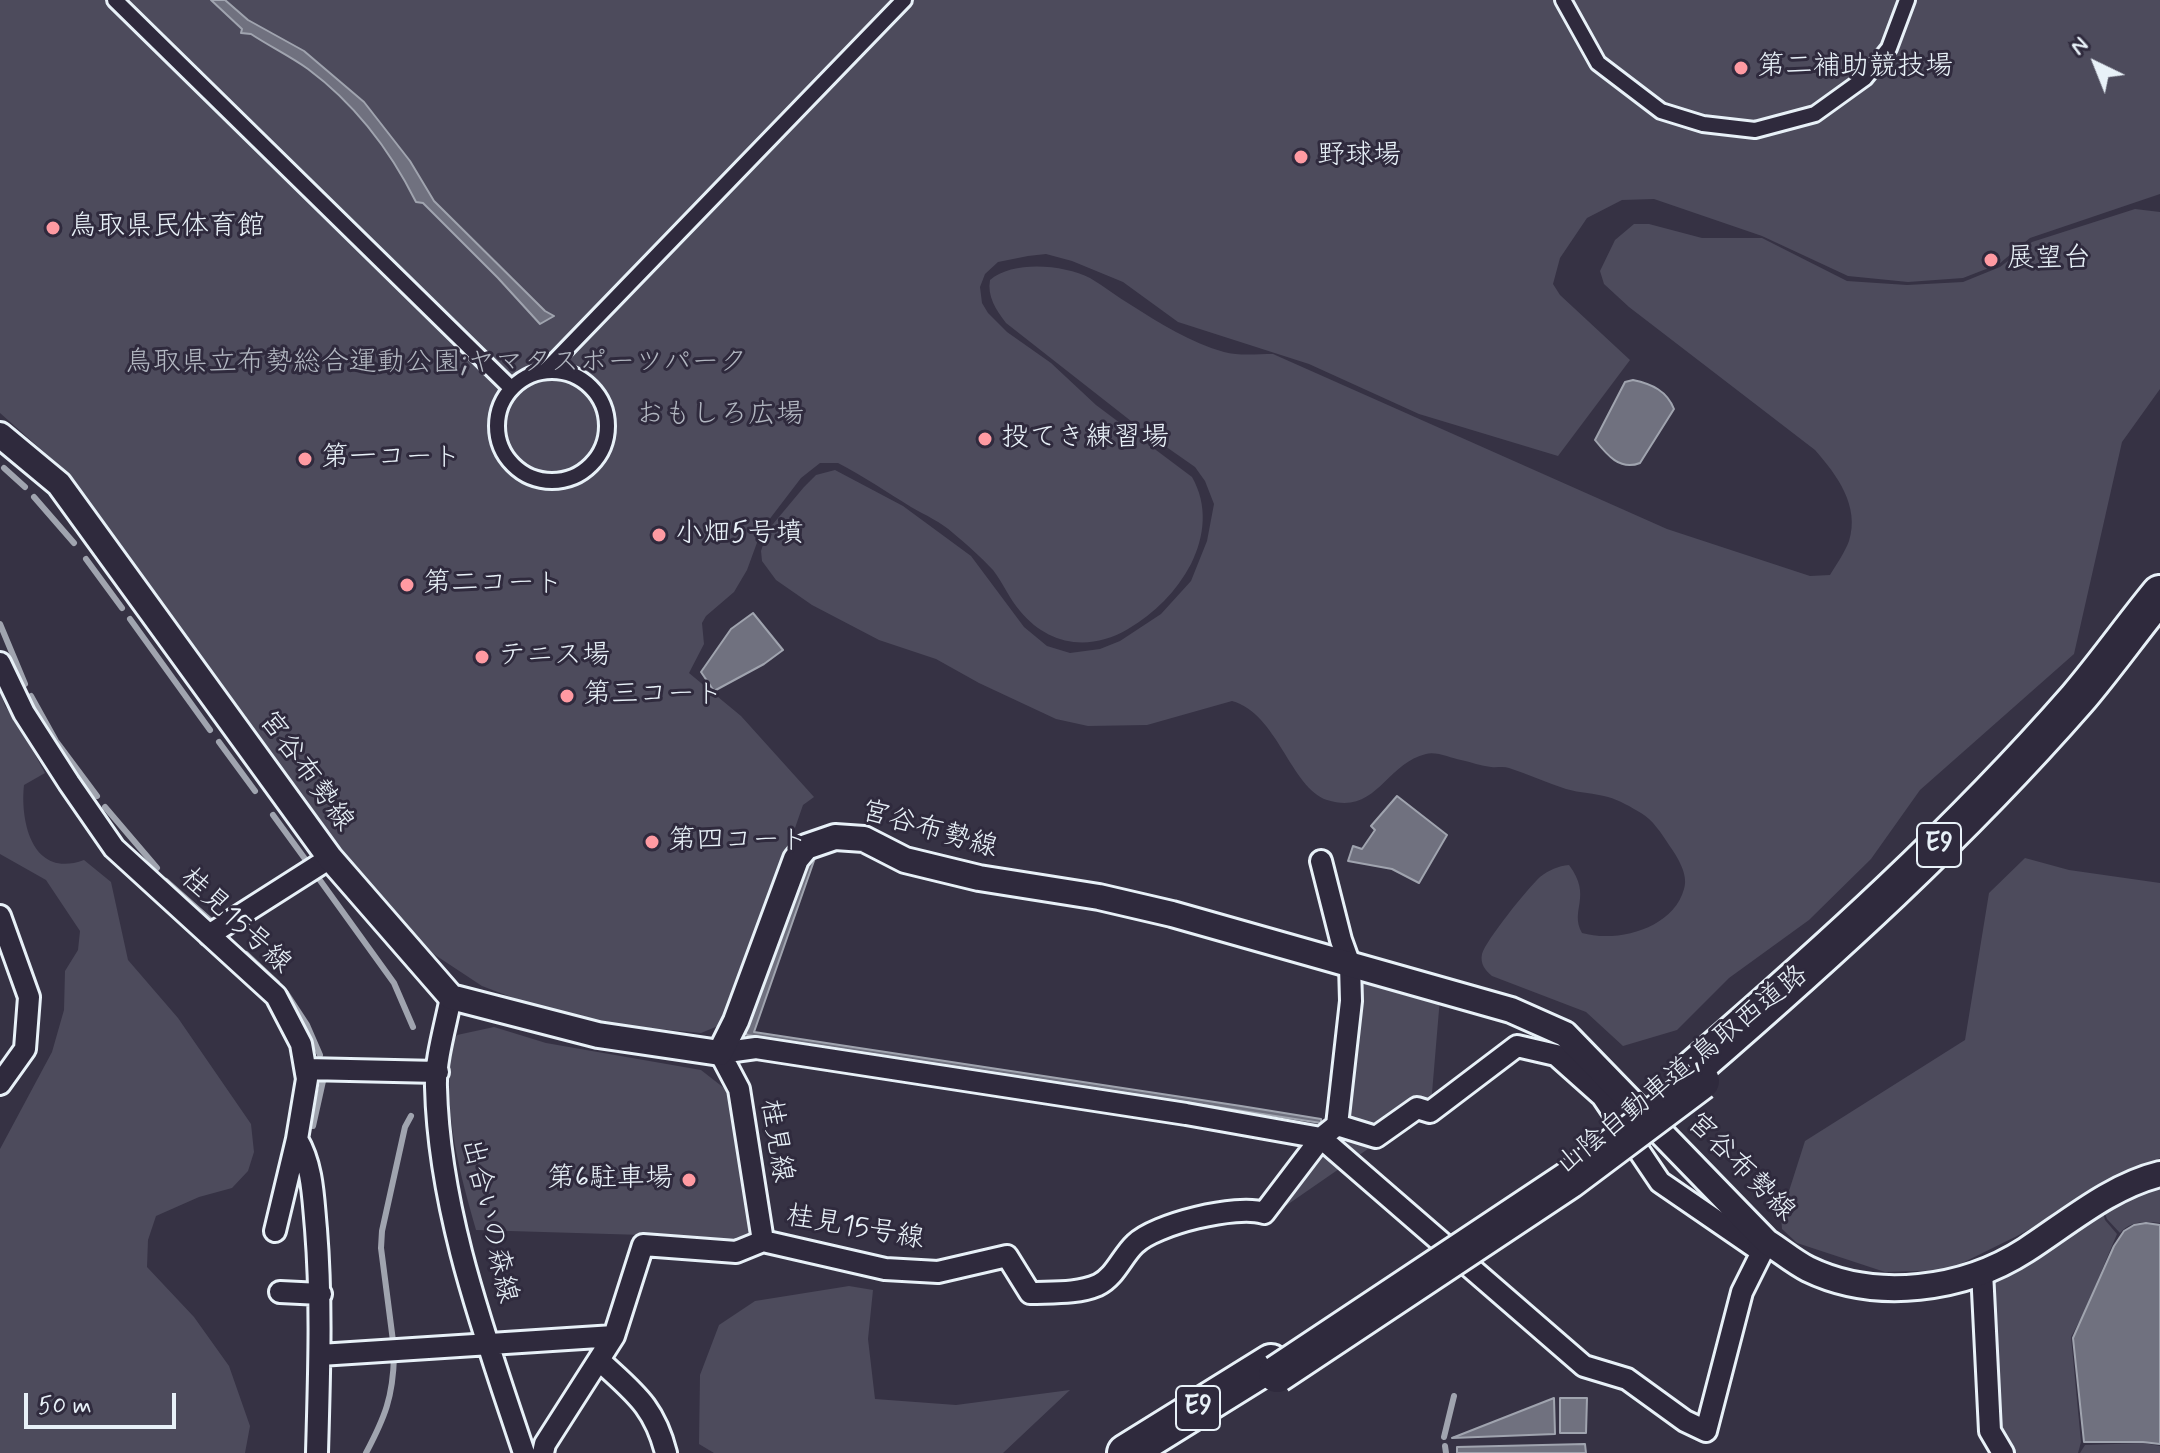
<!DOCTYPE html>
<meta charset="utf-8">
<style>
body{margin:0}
#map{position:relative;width:2160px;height:1453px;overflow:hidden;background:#363244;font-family:Mynerve,sans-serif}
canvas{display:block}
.north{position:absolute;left:2056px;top:24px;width:80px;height:80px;-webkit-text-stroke:6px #2f2a3d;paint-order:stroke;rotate:317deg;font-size:22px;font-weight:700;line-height:32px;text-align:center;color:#e8f1f8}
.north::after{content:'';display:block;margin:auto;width:28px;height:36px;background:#e8f1f8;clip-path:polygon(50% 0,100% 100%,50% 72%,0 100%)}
.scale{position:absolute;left:24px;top:1393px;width:152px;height:36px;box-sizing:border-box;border:4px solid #e8f1f8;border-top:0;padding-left:10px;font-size:24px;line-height:28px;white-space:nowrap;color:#e8f1f8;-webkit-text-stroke:6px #2f2a3d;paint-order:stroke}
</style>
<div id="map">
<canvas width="2160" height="1453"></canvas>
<div class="north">N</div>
<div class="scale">50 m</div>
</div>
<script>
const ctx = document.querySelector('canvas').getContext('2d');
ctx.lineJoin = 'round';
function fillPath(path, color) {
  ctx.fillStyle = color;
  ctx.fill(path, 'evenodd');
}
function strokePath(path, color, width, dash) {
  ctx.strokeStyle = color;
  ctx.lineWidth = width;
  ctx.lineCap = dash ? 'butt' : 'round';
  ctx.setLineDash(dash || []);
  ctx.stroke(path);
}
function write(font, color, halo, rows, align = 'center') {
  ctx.font = font + ' Mynerve,"Klee One",sans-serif';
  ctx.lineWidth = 6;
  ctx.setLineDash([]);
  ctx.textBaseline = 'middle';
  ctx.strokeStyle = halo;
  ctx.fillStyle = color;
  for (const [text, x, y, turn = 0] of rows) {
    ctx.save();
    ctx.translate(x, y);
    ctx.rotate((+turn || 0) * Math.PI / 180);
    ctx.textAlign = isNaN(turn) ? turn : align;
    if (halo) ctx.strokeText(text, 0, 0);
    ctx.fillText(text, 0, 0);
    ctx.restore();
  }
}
fillPath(new Path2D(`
 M0,0H2160V194L2030,238L1999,264L1963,278L1908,282L1848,276L1762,236L1654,199L1622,200L1587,218L1560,258L1553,284L1560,295L1630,360L1558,456L1419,414L1309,364L1178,322L1123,282L1072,261L1046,254L1028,256L998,262L985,274L980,287L982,303L988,313L1007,332L1051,363L1096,405L1192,477C1208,505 1205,536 1191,564C1176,592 1155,613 1128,629C1089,652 1048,645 1020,611C1009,598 1003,583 993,570C981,557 966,544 953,533C941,522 925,515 911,507C887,492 863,476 838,463H820L801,478L762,529L747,570L734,592L706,616L702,623L704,644L689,673L741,716L814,797L803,805L732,1009L718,1026L701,1033L607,1024L540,1008L482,986L429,951L406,931L353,868L62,468L0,413Z
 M2135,209L2160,212V389L2122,442L2074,654L1920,790L1871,859L1809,920L1729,978L1677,1030L1623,1046L1586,1012L1492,976C1485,970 1480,964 1482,954C1486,940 1528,888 1540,877C1549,870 1558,866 1569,865C1593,897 1569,910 1582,933C1617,943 1673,929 1684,889C1689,875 1677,856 1669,845C1662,834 1652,819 1641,813C1631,807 1619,800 1608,797C1594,793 1580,793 1566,789C1547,783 1528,774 1509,768C1503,766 1497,768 1491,767C1481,766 1471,762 1461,760C1451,758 1436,751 1426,754C1385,764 1376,816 1327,800C1291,788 1277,713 1232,701L1147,725L1088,726L1056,719L979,683L936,659L879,640L812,605L776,580L762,561L761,551L768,530L804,487L816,475L835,470L903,506L971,556L1024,627L1047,646L1070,653L1100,649L1120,641L1161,614L1191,581L1207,541L1214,504L1205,481L1195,467L1145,432L1006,323C996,310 987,296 990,280C1014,260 1064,265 1090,278C1104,286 1117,297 1131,305C1159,323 1192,343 1224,352C1238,356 1257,354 1273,354L1667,529L1810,576L1830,575C1836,565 1845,552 1849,541C1860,506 1837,475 1815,450L1629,307L1604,284L1600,271L1615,240L1634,224H1649L1702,238H1762L1847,281L1907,285L1963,282L2000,267L2032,242Z
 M0,691L5,706L19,725L45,773L24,785C20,823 33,879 84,860L111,882L128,960L178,1018L251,1124L254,1152L248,1171L232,1188L199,1197L156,1216L148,1240L147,1267L194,1317L229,1366L250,1426L245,1453H0V1149L52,1052L64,1010L65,971L78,950L80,931L46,880L0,854Z
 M2025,858L2069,870L2160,883V1158L2017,1236L1948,1270L1885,1272L1797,1243L1782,1229L1781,1216L1805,1141L1965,1040L1989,893Z
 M1355,977L1440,998L1431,1105L1386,1136L1344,1120Z
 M494,1027L546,1043L701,1070L733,1095L753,1226C750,1237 744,1242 733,1245L643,1235L476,1230C460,1173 444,1117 451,1058C452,1050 452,1042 457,1035Z
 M1189,1103L1321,1124L1322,1119L1330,1121L1322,1129L1188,1110Z
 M1334,1135L1378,1142L1271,1216Z
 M2160,1185V1223C2145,1221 2130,1221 2120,1233L2107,1219L2103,1208Z
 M2102,1209L2105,1220L2117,1234L2084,1313L2071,1337L2081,1442L2078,1453H2012L2008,1451L1996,1418L1994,1281L1999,1274Z
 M849,1286L873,1290L868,1339L875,1399L956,1405L1070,1390L1003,1453H714L699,1444L700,1375L719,1325L755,1301Z
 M2143,1443L2160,1446V1453H2080L2085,1445Z`), '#4d4b5c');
const water = new Path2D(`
 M211,0H225L248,20L304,51L364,102L410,161L434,201L545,311L554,316L540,324L498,278L423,203L416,202C390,150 355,104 308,69C290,56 269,46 251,34L241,33L242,29Z
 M1633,380C1652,384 1667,391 1674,409L1640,463C1620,471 1607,455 1595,440L1625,382Z
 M753,613L783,650L764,664L714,691L701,672L731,629Z
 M1397,796L1447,835L1419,883L1392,869L1348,861L1353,846L1362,849L1375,830L1371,826Z
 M816,855L754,1032L1241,1106L1321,1119V1123L747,1035L743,1028L806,859Z
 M2146,1223L2160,1225V1444L2143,1442H2084L2073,1338L2114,1246L2124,1231L2134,1225Z
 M1554,1398L1555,1434L1452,1438Z
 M1560,1398H1587L1586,1433H1560Z
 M1585,1444L1586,1453H1457V1447Z`);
fillPath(water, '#70717f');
strokePath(water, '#a0a4af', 2);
strokePath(new Path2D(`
 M4,468L25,487
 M34,497L74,543
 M86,559L122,608
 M130,619L210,730
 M0,624L25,684
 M31,696L56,741L97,796
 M219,742L255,791
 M105,807L157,868
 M273,815L308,863
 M314,872L394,983L413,1027
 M166,881L211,921
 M246,954L277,983
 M286,993L307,1025L320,1055
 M313,1126L323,1081
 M393,1341L381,1248L382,1231L405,1127L411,1116
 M1444,1437L1454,1396
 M1445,1446L1446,1453
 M366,1453C385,1417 393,1397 394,1356`), '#a0a4af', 6);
const pedestrian = new Path2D(`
 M115,0L511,388
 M1563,0L1598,63L1661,111L1703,124L1755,130L1815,114L1865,78L1889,48L1907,0
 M546,370L904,0
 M497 426a55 55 0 1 1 110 0a55 55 0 1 1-110 0Z`);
const minor = new Path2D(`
 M0,663L24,713L69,783L114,848L276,996L301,1044L307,1079L297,1139C313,1166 313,1198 316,1229C322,1304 319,1378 317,1453
 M0,916L29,997L25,1049L0,1084
 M209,935L330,858
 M451,997C446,1024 435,1060 436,1087C439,1212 485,1335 524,1453
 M306,1069L438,1072
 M1337,1125L1376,1137L1417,1108L1430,1112L1517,1046L1556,1055L1602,1096L1660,1182L1762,1252
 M275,1231L297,1139
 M763,1241L739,1089L720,1053L756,1048L1186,1114L1321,1138L1584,1366L1627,1379L1685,1421L1706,1431L1742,1292L1767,1242
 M1982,1271L1990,1431L2003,1453
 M280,1292L321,1294
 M320,1355L614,1336
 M599,1360C633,1392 654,1405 666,1453
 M543,1453L545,1444L614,1336L643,1245L736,1252L763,1241L885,1269L938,1272L1007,1256L1030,1293C1052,1292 1077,1294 1098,1285C1115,1277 1122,1256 1135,1244C1155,1224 1237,1204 1264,1213L1321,1138L1337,1125L1351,1001L1350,965L1341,940L1321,861`);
const tertiary = new Path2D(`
 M0,435L59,484L330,858L451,997L598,1035L720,1053L736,1021L796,859L806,847L835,837L864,839L905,860L979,878L1099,897L1172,914L1511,1010L1565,1034L1767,1242C1780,1250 1794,1262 1808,1269C1876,1302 1964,1290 2026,1250C2069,1222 2111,1186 2160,1174`);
const motorway = new Path2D(`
 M1692,1070C1827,953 1959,834 2077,699C2106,665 2132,628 2160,594
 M1126,1453L1271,1363`);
strokePath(pedestrian, '#e8f1f8', 20);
strokePath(minor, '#e8f1f8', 26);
strokePath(tertiary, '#e8f1f8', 30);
strokePath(motorway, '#e8f1f8', 42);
strokePath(pedestrian, '#2f2a3d', 14);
strokePath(minor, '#2f2a3d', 20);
strokePath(tertiary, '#2f2a3d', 24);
strokePath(motorway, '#2f2a3d', 36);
const motorwayBridge = new Path2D(`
 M1277,1374L1569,1180L1701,1081`);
strokePath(motorwayBridge, '#e8f1f8', 42, []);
strokePath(motorwayBridge, '#2f2a3d', 36);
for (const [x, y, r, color] of [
 [1741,68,8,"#ff9aa2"],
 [1301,157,8,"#ff9aa2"],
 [53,228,8,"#ff9aa2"],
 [1991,260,8,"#ff9aa2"],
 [985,439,8,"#ff9aa2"],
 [305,459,8,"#ff9aa2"],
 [659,535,8,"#ff9aa2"],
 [407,585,8,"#ff9aa2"],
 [482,657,8,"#ff9aa2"],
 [567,696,8,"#ff9aa2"],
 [652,842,8,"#ff9aa2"],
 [689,1180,8,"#ff9aa2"]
]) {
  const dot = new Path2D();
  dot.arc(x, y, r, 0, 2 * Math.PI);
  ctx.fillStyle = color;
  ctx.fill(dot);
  strokePath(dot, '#2f2a3d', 3);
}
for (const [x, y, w] of [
 [1939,845,44],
 [1198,1408,44]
]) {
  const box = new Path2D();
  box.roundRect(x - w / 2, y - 22, w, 44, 6);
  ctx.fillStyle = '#2f2a3d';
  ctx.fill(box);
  strokePath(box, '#e8f1f8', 2);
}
write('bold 26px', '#e8f1f8', null, [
 ["E9",1939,845],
 ["E9",1198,1408]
]);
write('28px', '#e8f1f8', '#2f2a3d', [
 ["第二補助競技場",1757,68],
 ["野球場",1317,157],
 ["鳥取県民体育館",69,228],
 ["展望台",2007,260],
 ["投てき練習場",1001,439],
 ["第一コート",321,459],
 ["小畑5号墳",675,535],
 ["第二コート",423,585],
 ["テニス場",498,657],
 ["第三コート",583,696],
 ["第四コート",668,842],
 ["第6駐車場",673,1180,"right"]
], 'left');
write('28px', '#b2b7c1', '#2f2a3d', [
 ["鳥取県立布勢総合運動公園;ヤマタスポーツパーク",436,364],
 ["おもしろ広場",720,416]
]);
write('28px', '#e8f1f8', '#2f2a3d', [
 ["宮谷布勢線",305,772,54],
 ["宮谷布勢線",929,831,16],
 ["桂見15号線",235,922,43],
 ["山陰自動車道;鳥取西道路",1683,1071,-39],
 ["桂見線",775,1141,81],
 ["宮谷布勢線",1740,1168,45],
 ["出合いの森線",488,1221,77],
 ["桂見15号線",855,1229,10]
]);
</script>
